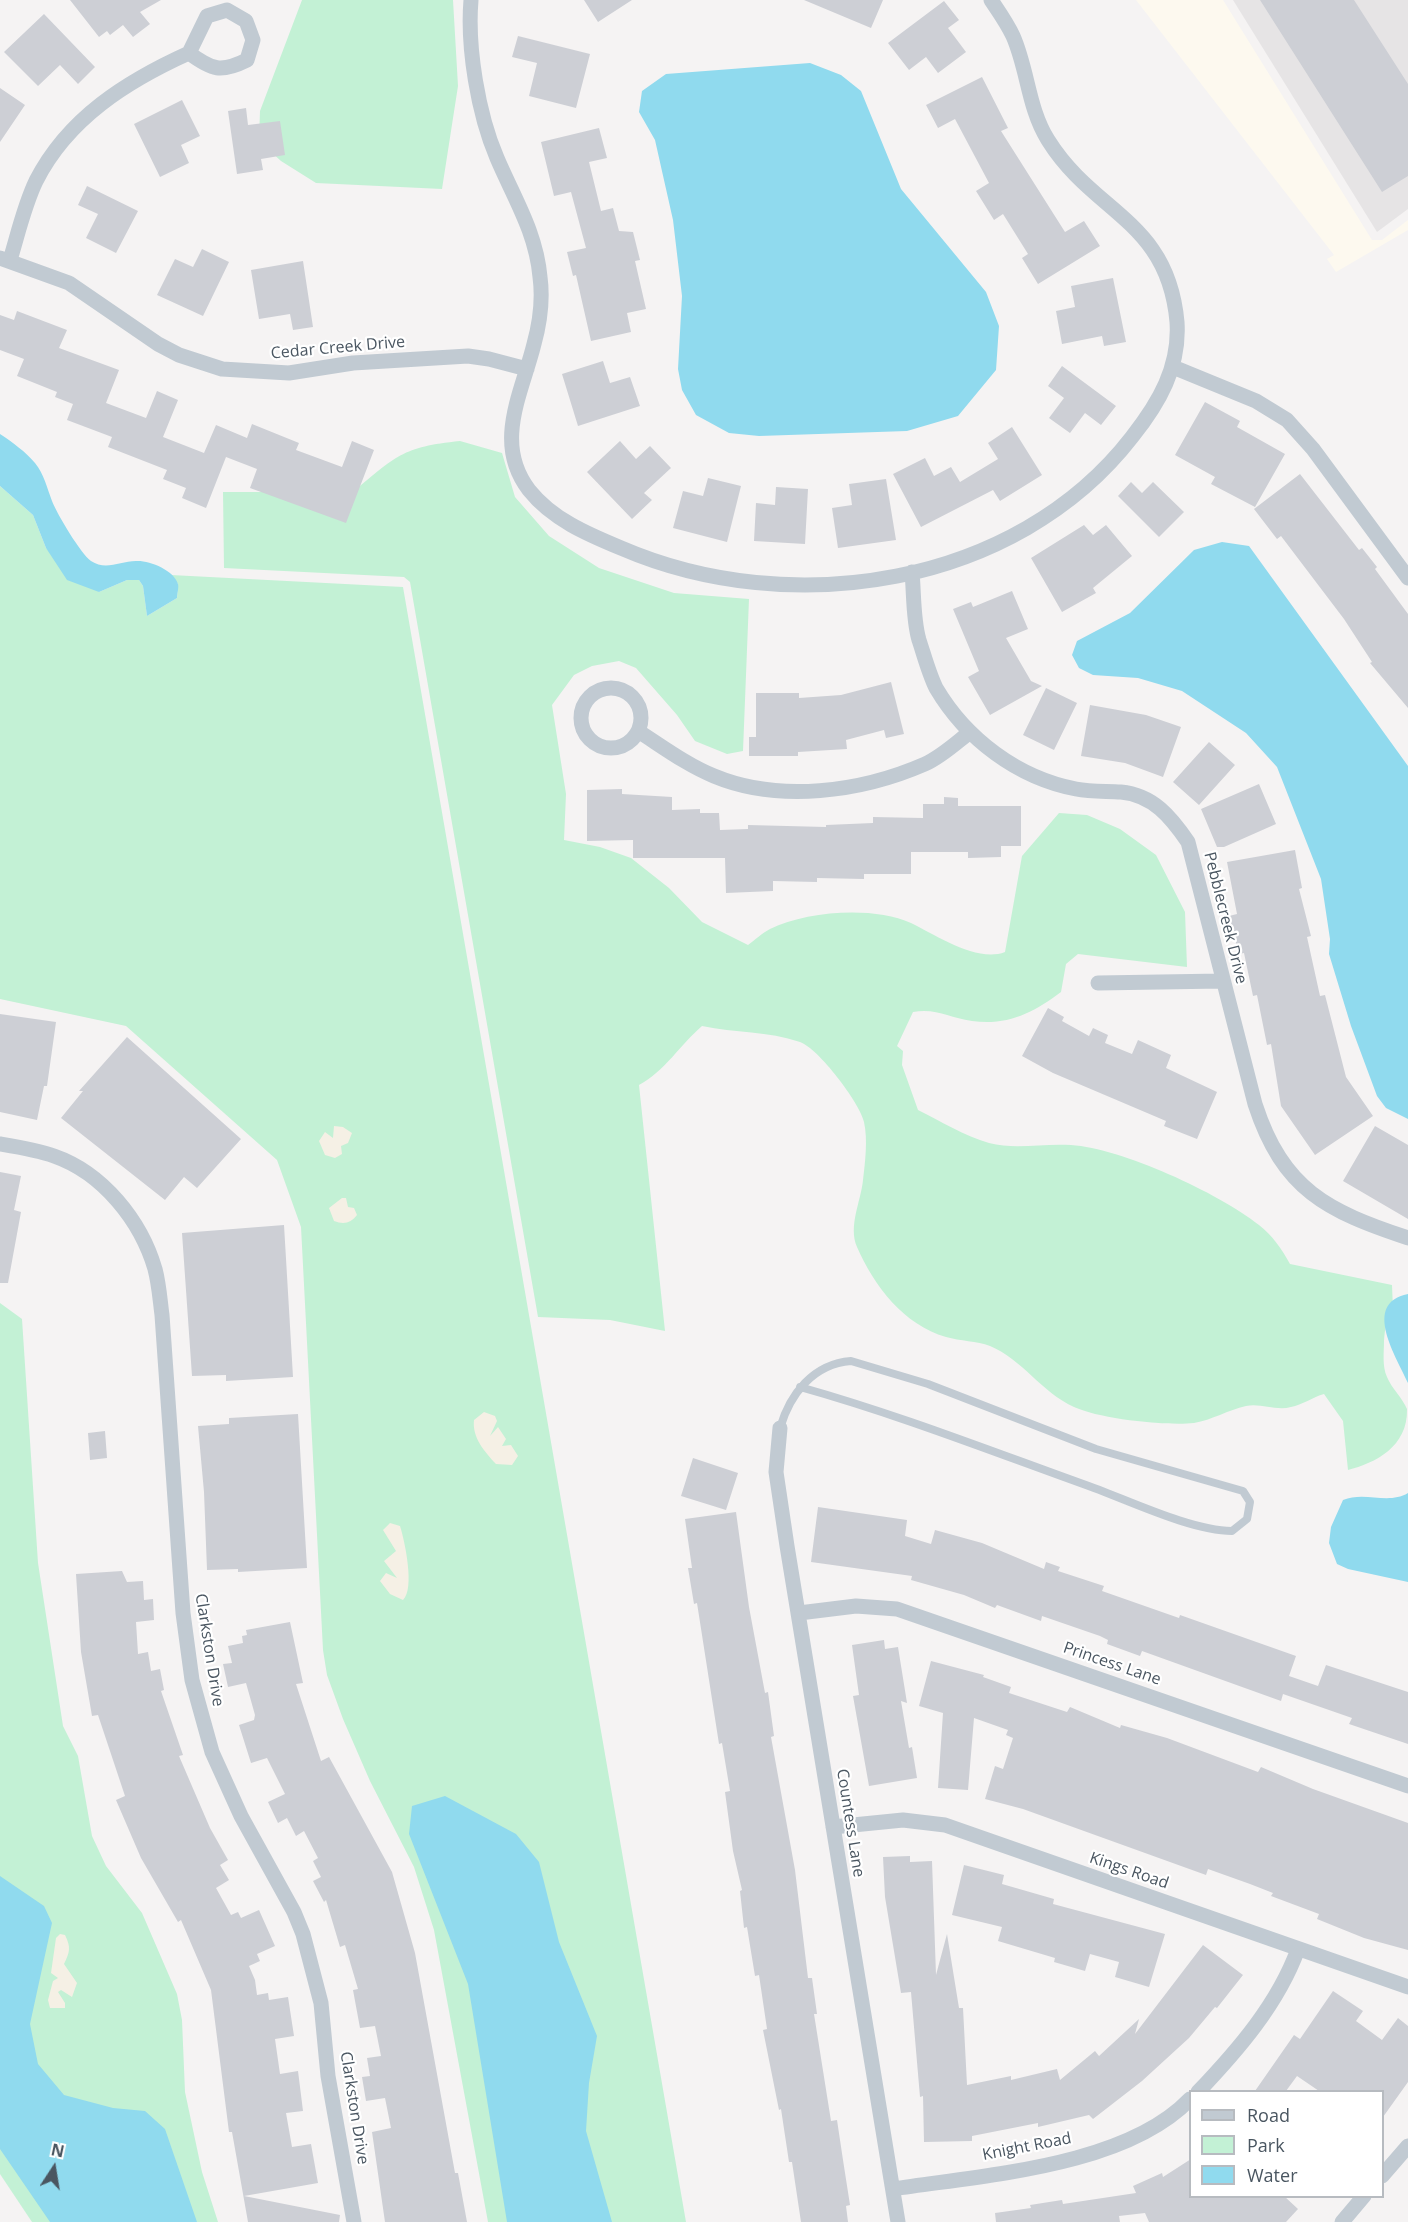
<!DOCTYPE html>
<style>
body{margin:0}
#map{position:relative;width:1408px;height:2222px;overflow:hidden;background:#f5f3f3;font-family:"Open Sans",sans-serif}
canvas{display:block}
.legend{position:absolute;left:1189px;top:2090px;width:195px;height:108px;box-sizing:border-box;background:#fff;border:2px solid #b7bbc0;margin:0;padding:8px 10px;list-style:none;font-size:18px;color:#4a5661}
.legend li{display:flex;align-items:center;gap:12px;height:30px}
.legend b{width:30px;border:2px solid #b7bbc0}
.north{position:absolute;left:24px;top:2138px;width:60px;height:60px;-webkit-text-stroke:4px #fff;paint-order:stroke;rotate:12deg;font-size:16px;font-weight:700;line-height:24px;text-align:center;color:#4a5661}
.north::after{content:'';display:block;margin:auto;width:21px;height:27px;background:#4a5661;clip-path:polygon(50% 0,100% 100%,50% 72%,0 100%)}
</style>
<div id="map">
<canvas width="1408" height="2222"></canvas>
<ul class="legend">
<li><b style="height:8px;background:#c1cad2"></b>Road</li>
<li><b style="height:16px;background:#c3f1d5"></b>Park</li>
<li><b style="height:16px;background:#90daee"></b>Water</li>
</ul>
<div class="north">N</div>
</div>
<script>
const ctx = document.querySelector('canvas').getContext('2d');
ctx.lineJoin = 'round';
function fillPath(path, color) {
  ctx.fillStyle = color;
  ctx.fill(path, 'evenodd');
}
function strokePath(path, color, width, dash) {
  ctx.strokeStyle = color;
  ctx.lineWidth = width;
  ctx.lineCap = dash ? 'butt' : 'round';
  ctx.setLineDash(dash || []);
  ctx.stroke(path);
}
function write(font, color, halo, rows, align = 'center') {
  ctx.font = font + ' "Open Sans",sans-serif';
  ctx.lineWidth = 4.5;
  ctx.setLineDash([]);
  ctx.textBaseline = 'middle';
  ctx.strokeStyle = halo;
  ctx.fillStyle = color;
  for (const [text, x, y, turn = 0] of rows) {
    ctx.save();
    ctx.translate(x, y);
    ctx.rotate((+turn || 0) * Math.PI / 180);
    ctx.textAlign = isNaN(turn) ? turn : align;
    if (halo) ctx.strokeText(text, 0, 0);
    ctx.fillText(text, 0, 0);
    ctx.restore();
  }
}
fillPath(new Path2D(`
 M1136,0H1223L1372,240H1382L1408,220V230L1336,272L1327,259L1334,255Z`), '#fdf9ef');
fillPath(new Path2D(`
 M1233,0H1408V209L1377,232Z`), '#e6e4e5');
fillPath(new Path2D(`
 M302,0H453L458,86L442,189L316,183L281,161L259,141L260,111Z
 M460,441L502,453L515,497L549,536L599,568L674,593L749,599L743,751L727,754L695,741L677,715L636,668L619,661L592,666L574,675L552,705L566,794L564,840L600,847L631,858L669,888L702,922L748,945C755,940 762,933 770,929C807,911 873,906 911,923C936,935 977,963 1005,952L1022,856L1059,813L1087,815L1120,829L1156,855L1185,912L1187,967L1078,954L1066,964L1061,992C1033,1013 1007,1026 972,1021C949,1018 937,1008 913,1012L897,1046L903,1051L902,1065L918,1110C940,1121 965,1136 989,1143C1016,1150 1043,1143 1071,1145C1121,1148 1219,1193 1259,1225C1272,1235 1282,1249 1290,1264L1392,1285L1393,1310C1386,1319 1385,1329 1384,1341C1384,1352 1382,1366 1387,1377C1392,1389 1402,1397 1407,1409C1408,1447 1375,1463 1348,1470L1343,1421L1324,1394C1313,1397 1302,1405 1291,1407C1276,1411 1261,1403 1246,1406C1228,1410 1212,1420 1194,1423C1166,1426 1100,1419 1074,1407C1041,1392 1022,1359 990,1346C977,1341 960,1341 946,1337C904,1325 874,1286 857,1247C848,1226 861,1201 863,1180C865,1162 868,1140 864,1122C860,1103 818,1048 800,1042C768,1031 735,1033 702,1026C680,1045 665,1071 639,1085L665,1331L610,1320L538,1317L410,582L404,577L224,568L223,492H353C396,456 402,447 460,441Z
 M0,486L33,515L46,548L99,592L127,580H139L143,586L147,616L177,598L178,584L171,575L403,587L686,2222H488L434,1930L414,1867L370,1781L343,1719L327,1675L323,1650L301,1227L277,1160L126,1026L0,999Z
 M0,1303L22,1319L38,1563L63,1726L78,1756L92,1836L106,1866L142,1913L177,1994L182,2020L185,2092L202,2172L218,2222H32L0,2174Z`), '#c3f1d5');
fillPath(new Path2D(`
 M334,1126L343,1127L352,1133L348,1143L341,1146L342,1154L335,1158L325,1155L319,1141L325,1132L333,1138Z
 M342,1198H346L348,1207L354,1208L357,1215C351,1223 344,1225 334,1221L329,1208Z
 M484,1412L495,1416L497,1421L490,1436L498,1427L506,1439L502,1446L511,1445L518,1456L512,1465L496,1464C485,1452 472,1438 474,1420Z
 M390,1523L400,1526C405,1542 415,1589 403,1600L390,1594L380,1581L386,1573L397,1578L384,1561L396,1551L383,1530Z
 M60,1934L65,1935C71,1947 70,1952 64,1964L77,1983L72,1997L61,1990L58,1992L65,2003V2008H50L48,2000L53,1981L58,1978L51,1973L56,1938Z`), '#f5f0e5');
fillPath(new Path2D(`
 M810,63L841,75L861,91L901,189L986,292L999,326L996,370L958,416L907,431L759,436L729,433L696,415L682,390L678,369L682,296L673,220L655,140L639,112L642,91L666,74Z
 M0,434C12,442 26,452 35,463C44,474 47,488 52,501C57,514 81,554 91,561C106,571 120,561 136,561C149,560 174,570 178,584C179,588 177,594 177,598L147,616L143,586L139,580H127L99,592L67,580L46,548L33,515L0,486Z
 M1222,542L1249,546L1408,766V1119L1386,1108L1377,1096L1351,1026L1329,954L1330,939L1321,879L1277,767L1246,733L1182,691L1138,678L1093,675L1079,668L1072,655L1077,641L1130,613L1194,550Z
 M1408,1294V1383C1397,1358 1361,1303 1408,1294Z
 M1408,1493V1582L1348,1569L1337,1564L1329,1543L1331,1527L1343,1500C1365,1491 1388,1505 1408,1493Z
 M445,1796L516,1834L539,1862L559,1942L597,2036L589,2083L586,2131L612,2222H507L468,1984L409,1834L412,1806Z
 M0,1876L44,1906L52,1923L30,2024L38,2064L64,2095L113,2108L145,2111L165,2129L197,2222H50L0,2149Z`), '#90daee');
fillPath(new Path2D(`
 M70,0H161L140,12L150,24L133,37L123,25L110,35L107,31L99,37Z
 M584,0H632L598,22Z
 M804,0H883L871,28Z
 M1260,0H1354L1408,84V176L1382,192Z
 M944,1L959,20L948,28L966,52L938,73L926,57L909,70L888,43Z
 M44,14L95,67L78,84L60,65L38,86L4,52Z
 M518,36L590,54L576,108L529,96L537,63L512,57Z
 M982,77L1008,128L1001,131L1065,232L1084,221L1100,246L1038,284L1022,258L1028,254L1003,214L994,220L976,191L989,183L955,119L938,128L926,105Z
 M0,88L25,105L0,142Z
 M182,100L200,136L181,145L189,163L160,177L134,124Z
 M246,108L248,125L280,121L285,155L261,159L263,170L237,174L228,111Z
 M599,128L607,158L589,162L601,211L613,208L619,231L633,232L640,260L635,261L646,309L627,313L631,332L591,341L576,275L573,276L567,252L586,248L571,192L554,196L541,142Z
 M87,186L138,211L116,253L86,238L98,214L78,205Z
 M202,249L229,262L203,316L157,295L175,259L193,267Z
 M303,261L313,327L293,330L290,314L259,319L251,270Z
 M1113,278L1126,342L1104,346L1102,336L1062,344L1056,311L1075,307L1071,286Z
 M17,311L67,330L59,348L119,370L106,403L146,418L157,391L178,400L163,437L204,453L216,425L247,438L252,424L299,443L296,450L342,467L352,441L374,450L346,523L250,488L257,469L226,457L206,508L182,498L186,488L163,479L167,470L108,447L112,437L67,420L73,404L55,397L57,392L17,376L24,359L0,350V315L14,320Z
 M603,361L610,383L630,377L640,406L578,426L562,374Z
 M1062,366L1116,406L1101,425L1085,413L1070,433L1049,418L1064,398L1048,386Z
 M1205,402L1240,421L1237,427L1285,454L1255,507L1211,484L1215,477L1175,455Z
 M1012,427L1042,475L1000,501L993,490L921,527L893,474L925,458L934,476L951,467L960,482L998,459L988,443Z
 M620,441L636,459L650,446L671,468L644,493L652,500L632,519L587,472Z
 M1300,474L1359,550L1362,548L1377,567L1375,569L1408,614V708L1370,663L1372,662L1344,619L1281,536L1277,539L1254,509Z
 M708,478L741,486L727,542L673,528L683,491L703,496Z
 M886,479L896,540L838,548L832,508L852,505L849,484Z
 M1131,482L1142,493L1153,482L1184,512L1159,537L1118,496Z
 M776,487L808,489L805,544L754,541L756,503L775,505Z
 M1084,525L1093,535L1106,525L1132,556L1093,588L1096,593L1062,612L1031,558Z
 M1012,591L1028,629L1006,638L1031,681L1042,686L990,715L968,677L979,671L953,609L971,602L973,607Z
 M891,682L904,734L886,738L884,730L846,740L847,749L798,752V756H749V737H756V693H799V698L841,695Z
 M1046,688L1077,703L1054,750L1023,735Z
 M1090,705L1146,715L1181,727L1163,777L1125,763L1081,756Z
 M1209,742L1235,765L1199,805L1173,782Z
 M1259,784L1276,824L1224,847H1217L1201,809Z
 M622,789V794L672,797V810L700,809V813H719L720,830L748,829V825L826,827V825L873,823V817L923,818V804H944V797L958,798V806H1021V846H1001V857L968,858V852H911V874H864V879L817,878V882L773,881V891L726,893L725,858H633V840L587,841V790Z
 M1295,850L1302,888L1299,889L1311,936L1307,937L1320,996L1325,995L1346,1077L1373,1116L1315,1155L1281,1106L1271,1044L1267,1045L1257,995L1253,996L1244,953L1239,954L1229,916L1237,914L1227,862Z
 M1048,1008L1064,1017L1062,1021L1089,1036L1093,1028L1108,1035L1105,1043L1132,1054L1138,1040L1171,1055L1166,1068L1217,1092L1197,1139L1164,1126L1166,1121L1053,1073L1022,1056Z
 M0,1014L56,1022L47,1086H44L37,1120L0,1112Z
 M127,1037L241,1139L197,1188L184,1177L165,1200L61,1118L83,1091H79Z
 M1375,1126L1408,1145V1219L1343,1181Z
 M0,1172L21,1176L14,1210L21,1212L8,1283H0Z
 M284,1225L293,1377L226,1381V1375L192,1376L182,1233Z
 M298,1414L307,1568L238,1572V1569L207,1570L204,1492L198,1426L229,1424V1418Z
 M105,1431L107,1458L90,1460L88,1433Z
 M693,1458L738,1473L726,1510L681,1496Z
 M818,1507L907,1520L905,1536L931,1544L935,1530L982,1543L1044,1569L1046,1562L1060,1567L1058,1571L1104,1586L1102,1591L1179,1618L1180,1615L1296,1656L1289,1676L1318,1686L1326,1665L1408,1692V1744L1349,1724L1352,1718L1283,1694L1281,1701L1142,1651L1140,1656L1107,1644L1108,1640L1100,1636L1042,1616L1041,1621L997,1605L995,1608L964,1595L911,1580L912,1576L811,1562Z
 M736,1512L749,1607L765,1693L768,1692L774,1736L771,1737L795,1870L808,1978H812L817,2014H814L831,2121L837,2120L843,2160L850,2205L846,2206L848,2222H801L792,2162H789L781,2109L779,2110L763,2030L767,2029L759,1975L755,1976L747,1927L744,1928L740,1891L742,1890L733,1851L725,1792L730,1791L722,1743L719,1744L697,1603L694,1604L688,1568H692L685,1519Z
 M122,1571L127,1582L143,1581L144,1600L153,1599L154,1620L136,1622L138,1654L148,1652L151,1671L160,1669L164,1690L161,1691L183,1755L179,1756L210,1828L228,1860L220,1865L229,1880L216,1888L231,1915L238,1912L241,1918L259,1910L275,1946L257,1954L260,1961L249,1966L255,1980L257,1995L268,1993L269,2000L288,1997L294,2036L275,2039L280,2074L298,2071L303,2111L286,2113L292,2147L311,2144L318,2183L244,2196L340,2215L339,2222H248L232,2132H229L211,1990L181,1920L178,1922L141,1858L116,1800L125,1796L98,1715L92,1716L81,1652L76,1574Z
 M290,1622L303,1683L296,1684L321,1761L329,1757L392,1872L415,1953L455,2173H458L467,2222H385L372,2132L391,2128L385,2098L366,2101L362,2077L370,2076L367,2058L381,2056L375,2026L360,2028L353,1990L358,1989L345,1945L340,1947L326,1900L324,1902L313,1881L321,1877L313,1861L318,1858L304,1831L296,1836L287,1818L278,1823L268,1802L285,1794L267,1758L251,1763L239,1725L254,1720L255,1715L246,1683L228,1687L223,1664L232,1663L228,1646L243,1643L242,1636L247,1635L246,1630Z
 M884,1640L885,1649L898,1647L907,1703L901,1701L909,1748L912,1747L917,1778L869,1786L853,1696L859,1695L852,1645Z
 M931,1661L984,1675L983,1677L1011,1687L1009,1693L1067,1712L1070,1707L1120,1728L1121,1725L1167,1738L1258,1772L1261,1767L1313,1789L1408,1823V1950L1364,1938L1317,1919L1319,1914L1271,1896L1273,1893L1250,1884L1208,1869L1206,1875L1023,1809L985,1799L995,1766L1003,1769L1013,1738L1006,1735L1008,1730L974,1718L968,1790L938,1788L943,1713L919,1706Z
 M910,1856V1862L932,1861L936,1975L947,1934L959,2008H963L967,2085L1011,2076V2080L1057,2069L1060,2080L1095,2051L1099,2056L1139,2019L1135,2034L1203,1945L1243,1975L1217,2008L1215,2007L1189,2038L1142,2081L1093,2119L1089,2115L1038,2127V2123L972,2136V2141L924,2142L923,2096L920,2097L911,1992L901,1993L885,1897L883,1857Z
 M964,1865L1004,1875L1002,1884L1054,1899L1053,1904L1165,1934L1149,1987L1115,1977L1119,1962L1090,1954L1085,1971L1054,1962L1055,1958L998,1941L1002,1927L952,1915Z
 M1333,1991L1363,2011L1356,2021L1382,2040L1398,2018L1408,2026V2082L1383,2117V2091H1319L1297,2076L1286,2091H1255L1294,2035L1300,2039Z
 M1191,2159V2196H1284L1298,2209L1286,2222H1149L1145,2213L1119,2216L1120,2222H996L995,2213L1031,2208L1030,2205L1062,2200L1063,2204L1136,2193L1133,2186L1162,2173L1163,2177Z`), '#cdcfd5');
strokePath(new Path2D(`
 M780,1428C790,1394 813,1364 851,1361L928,1384L1096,1449L1243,1491L1250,1502L1247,1519L1232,1531C1193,1531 1132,1502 1094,1488C996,1453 900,1415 800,1387`), '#c1cad2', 8);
strokePath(new Path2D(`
 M471,0C467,47 478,114 497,158C514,198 536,232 540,277C543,299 540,322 534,344C522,393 493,443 529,490C552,519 587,534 621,548C790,621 1016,587 1132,437C1159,403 1180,367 1177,322C1168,220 1094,214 1048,140C1028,108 1028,70 1013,36C1007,23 999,12 991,0
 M227,10L246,21L253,40L247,60C221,73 212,70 189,53L207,16Z
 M0,258L69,283L158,344L179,355L222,369L289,373L353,363L468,356L489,359L527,369
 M10,260C18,234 24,206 36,181C68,118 127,81 189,53
 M1173,367L1256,401L1287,420L1313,449L1408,578
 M912,572C914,594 913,620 919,640C924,655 929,674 936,688C966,739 1018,778 1076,789C1091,792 1106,791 1121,792C1153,795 1171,817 1188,842L1255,1104C1283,1190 1327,1211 1408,1238
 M581 718a30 30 0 1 1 60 0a30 30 0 1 1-60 0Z
 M638,731C663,747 687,765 714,776C779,803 861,792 925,764C941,757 956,743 970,732
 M1098,983L1222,981
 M0,1144C18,1147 37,1150 54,1156C103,1173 141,1221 155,1269C159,1284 160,1300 162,1315L183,1613L192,1680L212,1752L241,1816L294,1912L303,1934L321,2003L328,2076L354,2222
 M780,1428L776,1472L787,1546L898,2222
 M799,1613L856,1606L897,1609L1408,1786
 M833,1827L903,1820L945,1825L1408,1987
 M1198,2092C1238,2050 1278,2004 1298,1949
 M1382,2176L1408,2146
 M893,2189C983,2175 1125,2167 1190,2099
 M1342,2222L1364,2196`), '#c1cad2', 15);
write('16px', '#4a5661', '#fff', [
 ["Cedar Creek Drive",338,348,-5],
 ["Pebblecreek Drive",1225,918,76],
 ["Clarkston Drive",209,1650,81],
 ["Princess Lane",1112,1664,19],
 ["Countess Lane",850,1823,81],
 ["Kings Road",1129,1871,19],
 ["Clarkston Drive",354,2108,81],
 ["Knight Road",1027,2147,-11]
]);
</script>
